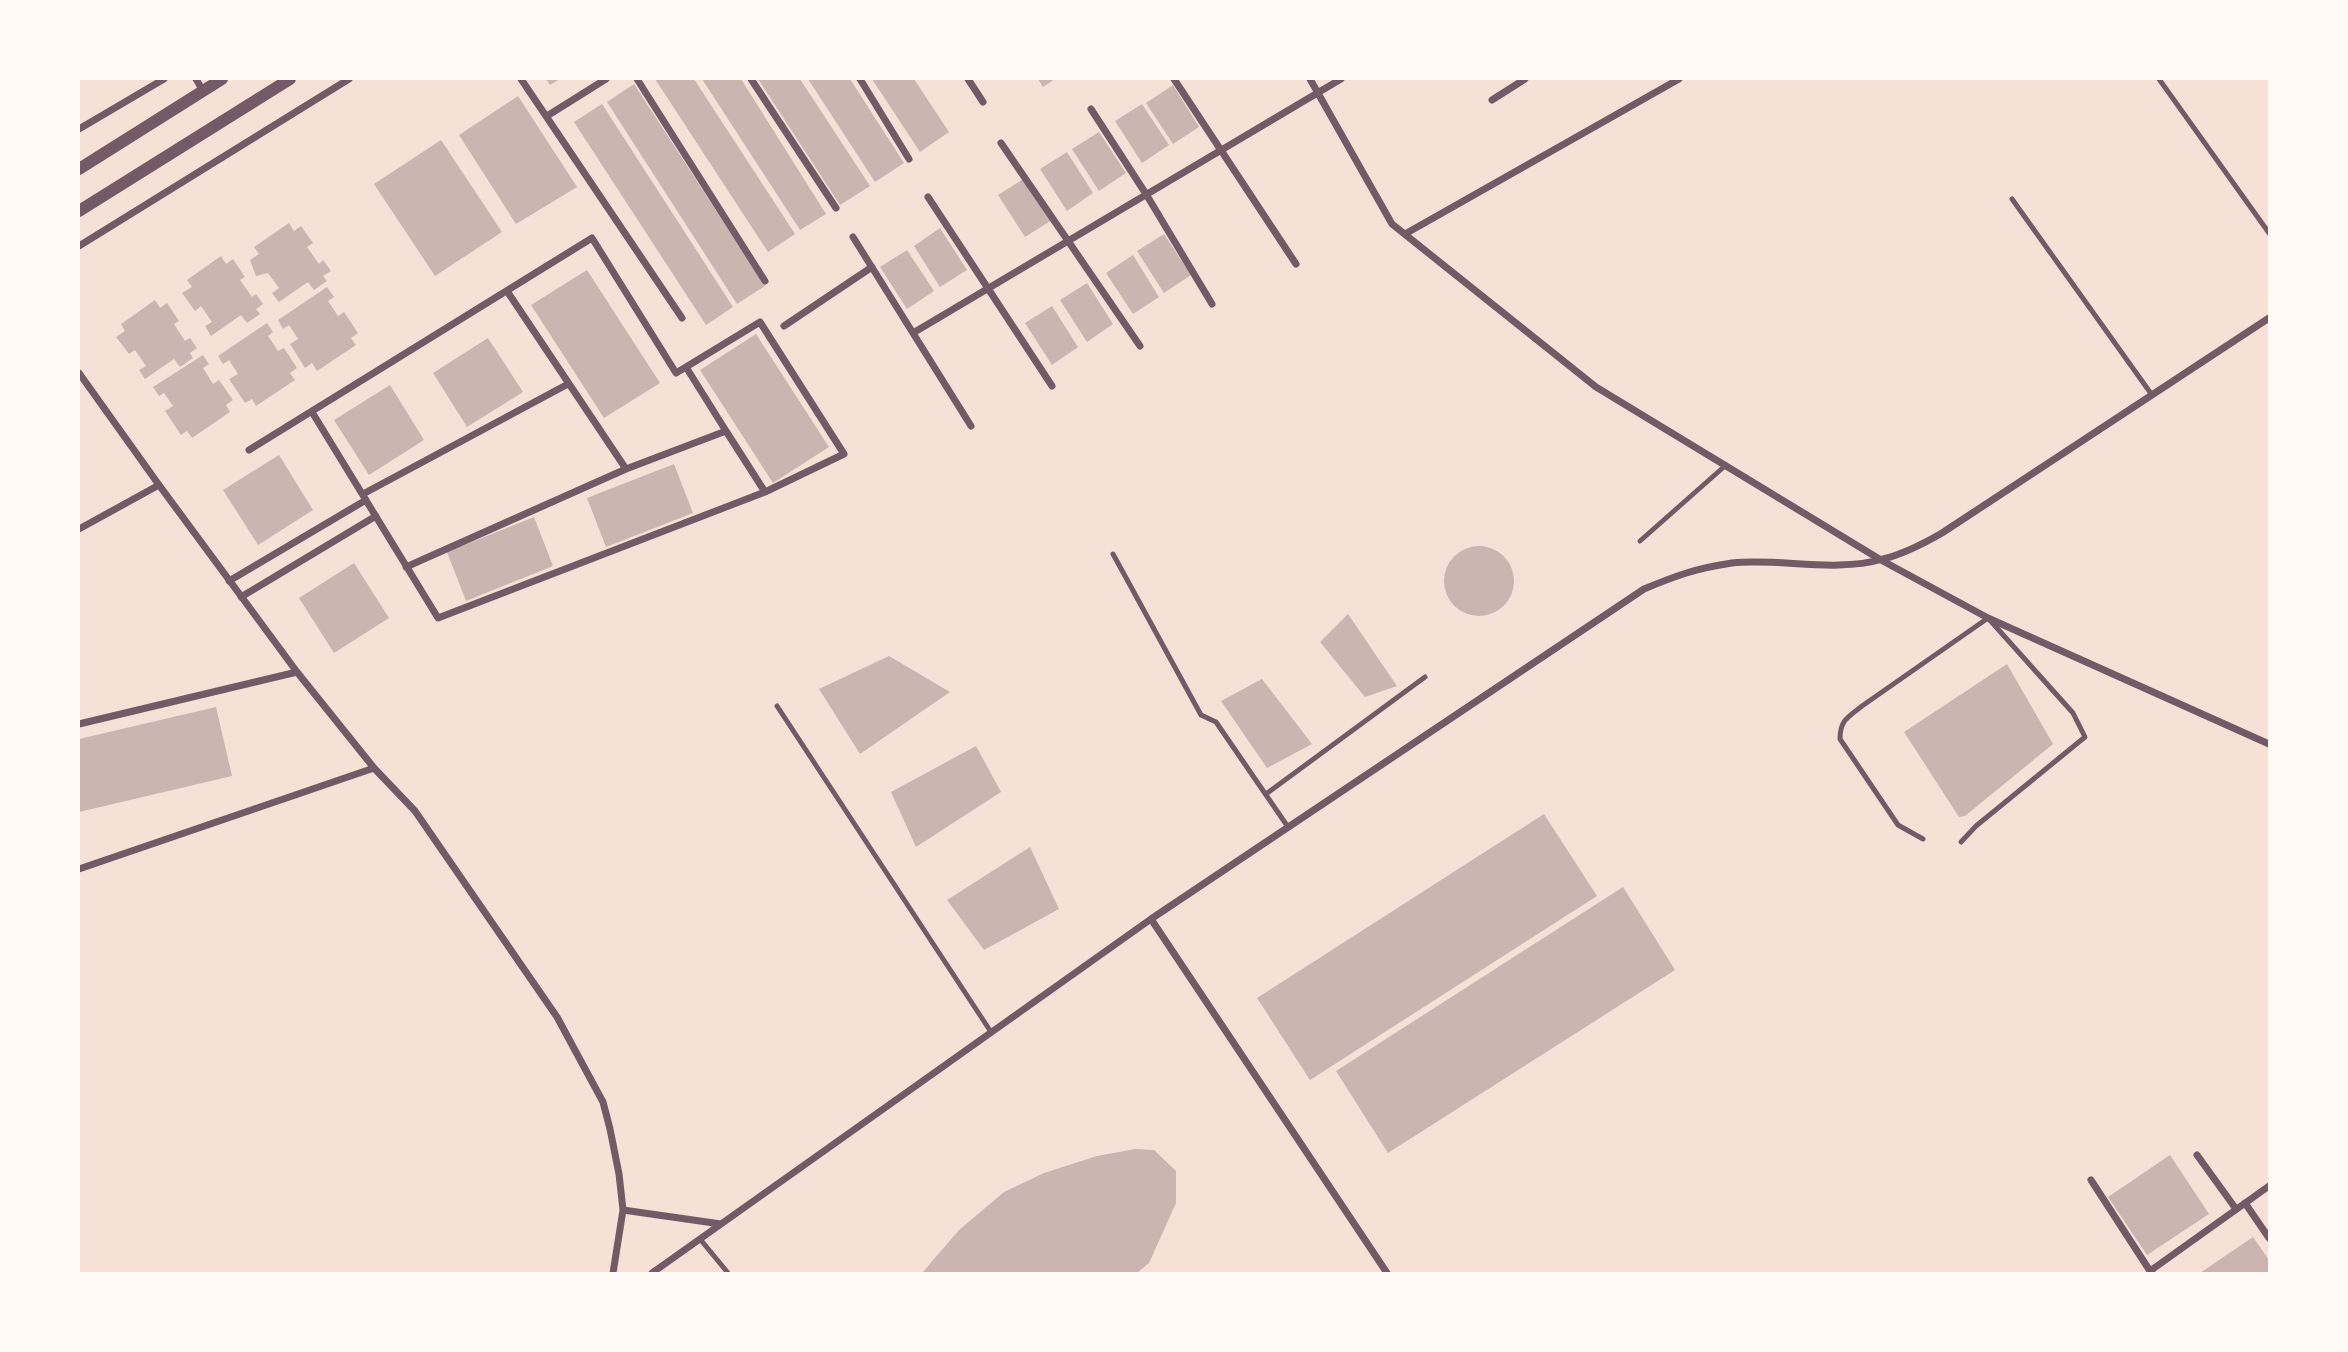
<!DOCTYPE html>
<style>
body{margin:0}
#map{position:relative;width:2348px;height:1352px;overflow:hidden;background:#f7e1d7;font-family:"Roboto Condensed",sans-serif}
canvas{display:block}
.frame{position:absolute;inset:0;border:80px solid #fffaf5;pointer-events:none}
</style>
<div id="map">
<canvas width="2348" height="1352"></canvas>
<div class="frame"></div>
</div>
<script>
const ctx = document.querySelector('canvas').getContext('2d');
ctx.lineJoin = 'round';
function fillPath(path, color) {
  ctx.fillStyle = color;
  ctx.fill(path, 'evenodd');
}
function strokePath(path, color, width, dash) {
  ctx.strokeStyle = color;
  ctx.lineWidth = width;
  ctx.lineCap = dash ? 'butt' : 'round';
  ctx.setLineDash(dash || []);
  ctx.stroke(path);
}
fillPath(new Path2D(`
 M546,79H560L550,85Z
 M655,79H694L795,234L768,252Z
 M702,79H741L826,214L800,230Z
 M758,79H800L870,186L840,205Z
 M808,79H850L904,163L875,182Z
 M872,79H914L949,132L920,152Z
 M1038,79H1055L1043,87Z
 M634,84L765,286L737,304L607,102Z
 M1173,85L1199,127L1173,144L1146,103Z
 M518,96L577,187L516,224L459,135Z
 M602,104L733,307L706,325L574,122Z
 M1142,104L1169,145L1142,163L1115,121Z
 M1099,132L1126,173L1099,191L1072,149Z
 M441,140L502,232L435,276L374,184Z
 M1067,152L1093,193L1067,211L1040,169Z
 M1025,178L1052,220L1025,237L998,195Z
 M289,223L294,231L301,226L313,243L307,247L319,264L323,260L331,271L323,276L327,281L314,290L308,282L279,302L272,293L279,288L268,273L256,276L250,260L259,254L254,247Z
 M940,228L967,270L940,287L914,246Z
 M1164,234L1191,275L1164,293L1137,251Z
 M907,250L934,291L907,309L880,267Z
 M1133,255L1159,297L1133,314L1106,273Z
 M221,256L226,264L233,259L245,277L240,280L252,297L256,294L263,304L256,309L260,314L247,323L241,315L211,336L205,326L212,322L201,306L195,311L182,293L192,287L187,280Z
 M587,270L660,383L604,418L531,305Z
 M1087,283L1113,324L1087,342L1060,300Z
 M327,287L334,297L328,301L338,316L344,312L358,333L351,338L356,345L317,371L312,363L305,368L290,344L298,339L289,325L283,329L278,320Z
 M155,300L160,308L167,303L179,321L174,324L185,341L190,338L197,348L190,353L193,358L180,367L174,359L145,379L139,370L146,366L135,350L129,354L116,337L125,331L121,324Z
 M1052,306L1078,347L1052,365L1025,323Z
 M267,323L273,332L268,336L278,351L284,348L297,368L290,373L295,380L256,406L252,399L245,403L229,379L238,374L229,360L223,364L218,356Z
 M756,334L829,447L773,483L700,370Z
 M488,338L523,392L467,427L433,373Z
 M203,355L209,364L203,368L213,384L219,380L233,400L226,405L230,412L192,438L187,431L181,435L165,411L173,406L164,393L159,396L153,387Z
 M390,385L424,440L369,475L334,420Z
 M279,455L313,510L258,545L223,490Z
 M674,464L693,513L606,547L587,498Z
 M534,517L553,566L466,601L447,552Z
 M1444 581a35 35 0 1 1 70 0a35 35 0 1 1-70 0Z
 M354,563L389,618L334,653L299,598Z
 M1348,614L1397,686L1365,697L1320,642Z
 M889,656L950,692L860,754L819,689Z
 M2007,664L2053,744L1965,816L1959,817L1904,732Z
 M1262,679L1312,744L1267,768L1221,701Z
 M216,707L232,776L79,812V739Z
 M976,746L1001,792L916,847L891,792Z
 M1544,814L1597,896L1310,1080L1257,998Z
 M1030,847L1059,909L984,950L947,900Z
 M1623,887L1675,970L1388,1153L1336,1071Z
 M1135,1149L1154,1150L1176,1171V1203L1149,1263L1137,1273H922L959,1230L1004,1192L1044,1173L1097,1156Z
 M2170,1155L2209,1214L2147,1255L2108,1197Z
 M2253,1237L2269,1260V1273H2200Z`), '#ccb4b1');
strokePath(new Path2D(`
 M2159,79L2269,233
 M2012,199L2152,395
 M1640,541L1726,465
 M1113,554L1201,715L1216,722L1288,827
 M777,706L991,1032
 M1266,794L1425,677
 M1923,839L1898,825L1840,739C1840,720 1848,717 1862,706L1988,618L2073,713L2085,737L1976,826L1961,842
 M700,1239L728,1273`), '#755966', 5);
strokePath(new Path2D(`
 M196,79L203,91
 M521,79L682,318
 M637,79L765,281
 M751,79L836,208
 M860,79L909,159
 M968,79L983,102
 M1174,79L1296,264
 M1310,79L1392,224L1596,387L1881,560L1988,618L2269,744
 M1492,100L1525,79
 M1091,109L1146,194L1212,304
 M547,116L606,79
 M79,129L164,79
 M1001,143L1140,346
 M928,197L1052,386
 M1405,234L1679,79
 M853,237L971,426
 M79,246L349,79
 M507,291L626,469
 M784,326L872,267
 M913,333L1341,79
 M79,373L159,485L297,672L374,768L415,811L557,1017L603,1102L610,1129L619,1174L623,1210L613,1273
 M312,412L438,618L765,492
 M249,450L592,238L676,373L686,367
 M363,494L568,384
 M79,529L159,485
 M406,567L626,469L726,431L765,492L844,454L760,322L686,367L726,431
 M229,581L366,500
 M241,597L376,516
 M79,724L297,672
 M79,869L374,768
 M1151,919L1387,1273
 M2197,1155L2236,1209
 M2091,1180L2150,1271
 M2245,1203L2269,1238
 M623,1210L721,1224
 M652,1273L1151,919L1644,589C1675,576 1697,568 1732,563C1781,558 1834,573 1883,559C1904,554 1923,544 1942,533L2269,318
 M2152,1273L2150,1271L2269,1186`), '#755966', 7);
strokePath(new Path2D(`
 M79,169L222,79
 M79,211L290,79`), '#755966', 12);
</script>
